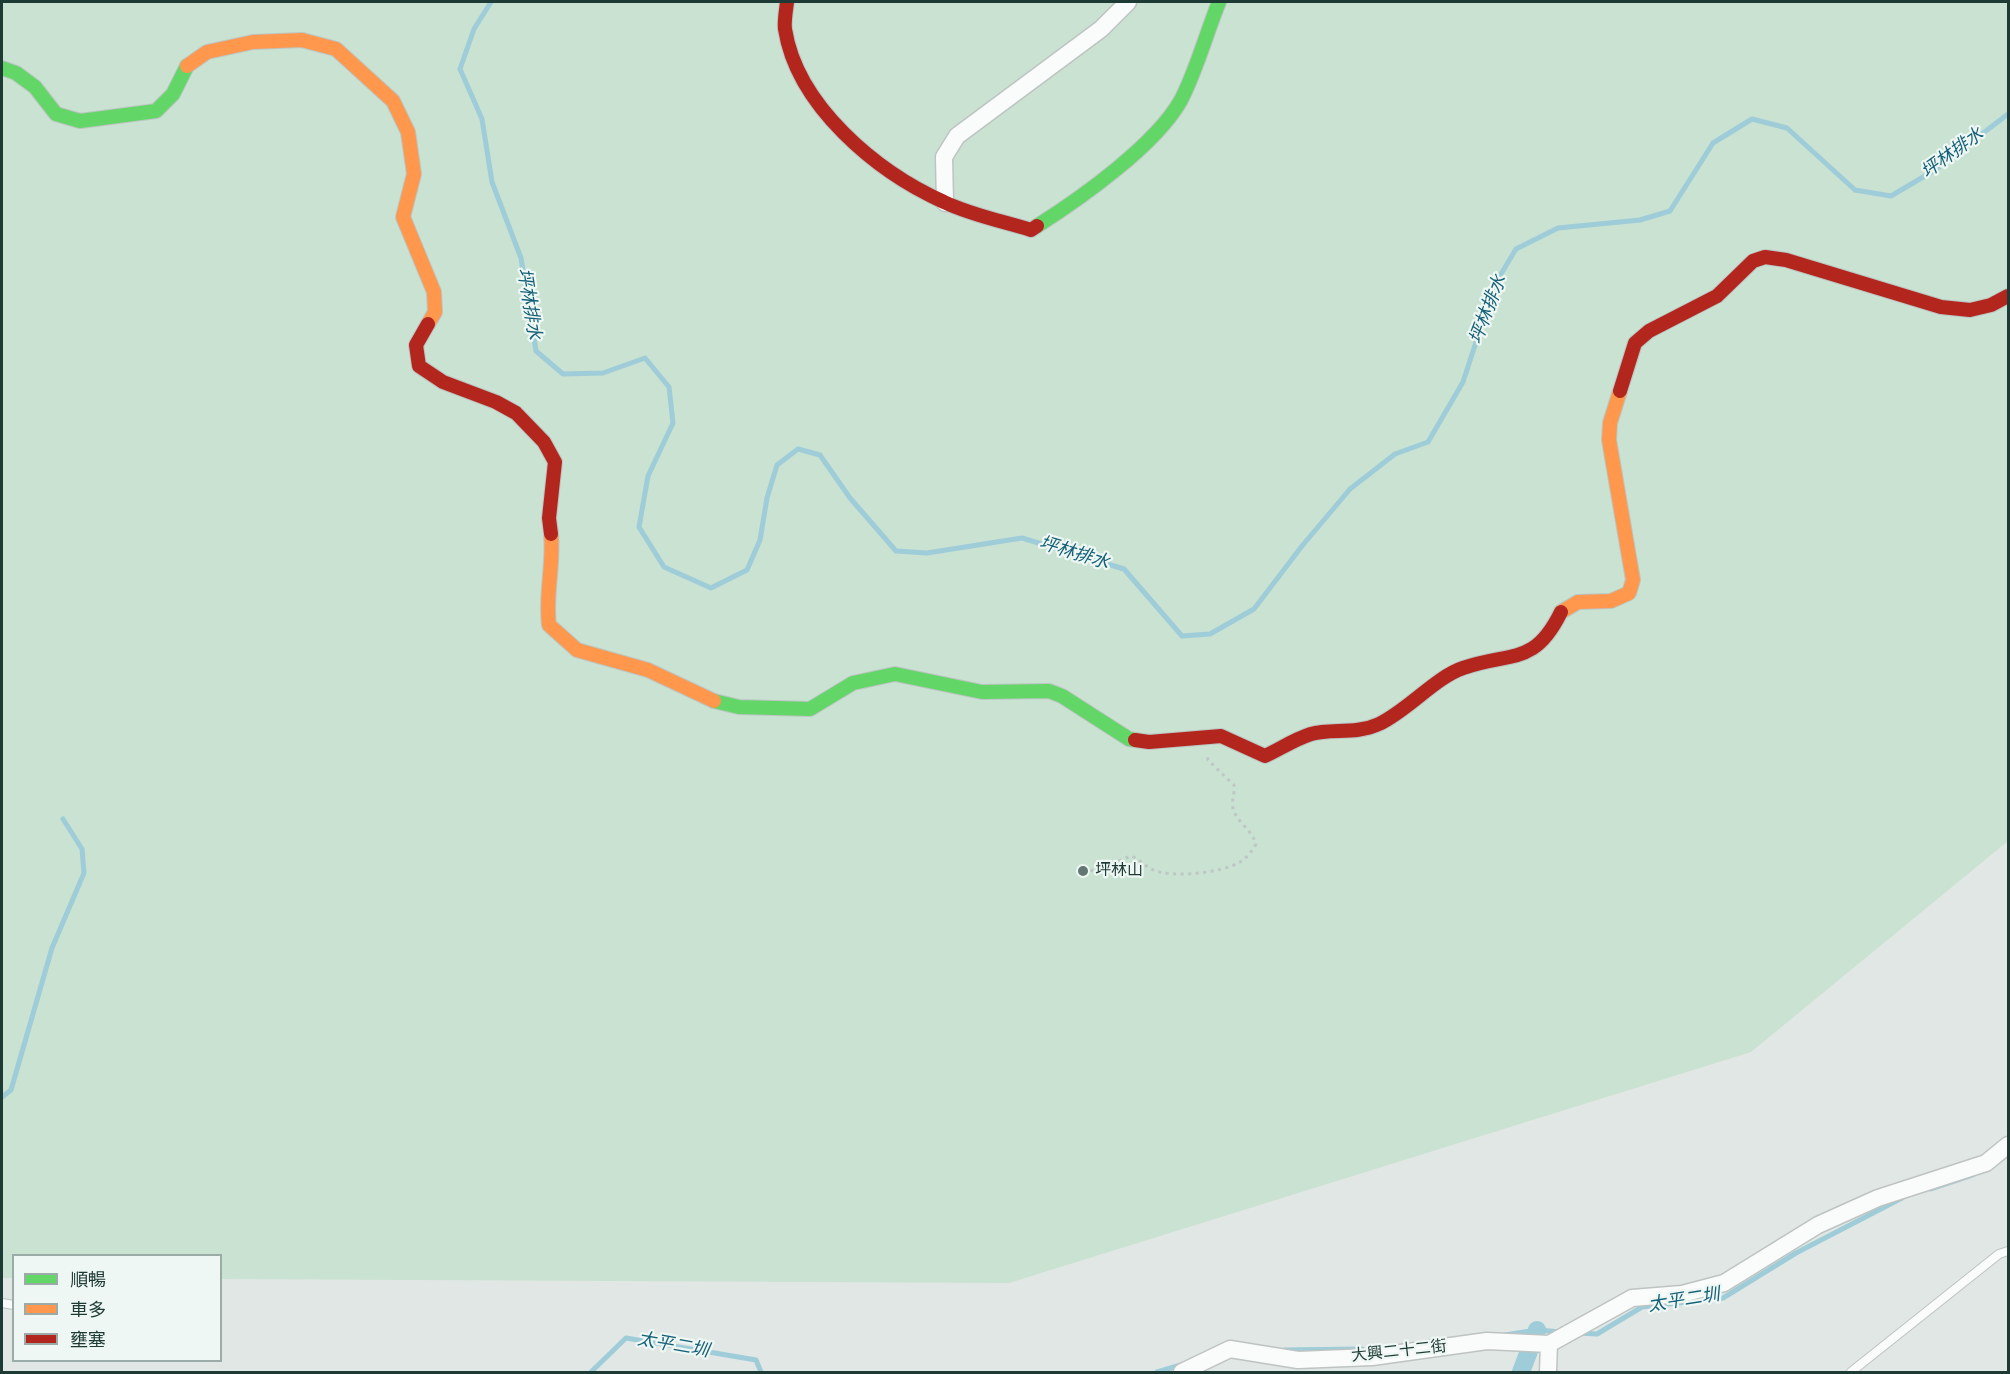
<!DOCTYPE html>
<meta charset="utf-8">
<style>
body{margin:0}
#map{position:relative;width:2010px;height:1374px;overflow:hidden;background:#e1e7e4;font-family:Jost,"Noto Sans TC",sans-serif}
canvas{display:block}
.frame{position:absolute;inset:0;border:3px solid #1e3a35;pointer-events:none}
.legend{position:absolute;left:12px;top:1254px;width:210px;height:108px;box-sizing:border-box;background:#eef7f3;border:2px solid #9baba7;margin:0;padding:8px 10px;list-style:none;font-size:18px;color:#1e3a35}
.legend li{display:flex;align-items:center;gap:12px;height:30px}
.legend b{width:30px;border:2px solid #9baba7}
</style>
<div id="map">
<canvas width="2010" height="1374"></canvas>
<div class="frame"></div>
<ul class="legend">
<li><b style="height:8px;background:#63d668"></b>順暢</li>
<li><b style="height:8px;background:#ff974d"></b>車多</li>
<li><b style="height:8px;background:#b3261e"></b>壅塞</li>
</ul>
</div>
<script>
const ctx = document.querySelector('canvas').getContext('2d');
ctx.lineJoin = 'round';
function fillPath(path, color) {
  ctx.fillStyle = color;
  ctx.fill(path, 'evenodd');
}
function strokePath(path, color, width, dash) {
  ctx.strokeStyle = color;
  ctx.lineWidth = width;
  ctx.lineCap = dash ? 'butt' : 'round';
  ctx.setLineDash(dash || []);
  ctx.stroke(path);
}
function write(font, color, halo, rows, align = 'center') {
  ctx.font = font + ' Jost,"Noto Sans TC",sans-serif';
  ctx.lineWidth = 4.5;
  ctx.setLineDash([]);
  ctx.textBaseline = 'middle';
  ctx.strokeStyle = halo;
  ctx.fillStyle = color;
  for (const [text, x, y, turn = 0] of rows) {
    ctx.save();
    ctx.translate(x, y);
    ctx.rotate((+turn || 0) * Math.PI / 180);
    ctx.textAlign = isNaN(turn) ? turn : align;
    if (halo) ctx.strokeText(text, 0, 0);
    ctx.fillText(text, 0, 0);
    ctx.restore();
  }
}
fillPath(new Path2D(`
 M2,2H2008V841L1751,1052L1009,1283L221,1279L220,1256H14L13,1278H2Z`), '#c9e2d1');
strokePath(new Path2D(`
 M491,2L474,29L460,69L482,119L492,182L521,258L536,351L563,374L603,373L645,358L669,387L673,423L648,476L639,527L664,567L711,588L747,570L760,540L767,498L777,465L798,449L820,455L850,498L896,551L927,553L1022,538L1124,569L1182,636L1210,634L1254,609L1302,546L1350,489L1395,454L1428,442L1463,382L1495,284L1516,249L1558,228L1640,220L1670,211L1713,143L1752,119L1787,128L1855,190L1891,196L1935,170L2008,114
 M2,1097L11,1090L52,948L84,873L82,849L63,819
 M1931,1189L1973,1175
 M1579,1333L1597,1334L1642,1307L1723,1298L1796,1253L1902,1198
 M1505,1335L1537,1330L1561,1332
 M1284,1350L1362,1349
 M591,1372L626,1338L756,1360L761,1372
 M1157,1372L1181,1365`), '#9eccd8', 5);
strokePath(new Path2D(`
 M1521,1372L1537,1330`), '#9eccd8', 18);
const lane = new Path2D(`
 M2,1303L14,1305
 M1851,1372L1999,1254L2008,1251`);
const street = new Path2D(`
 M945,203L944,157L957,136L1101,29L1128,2
 M1549,1344L1632,1298L1682,1294L1724,1283L1818,1225L1878,1198L1986,1163L2008,1145
 M1182,1372L1230,1349L1298,1360L1372,1357L1487,1341L1549,1344
 M1548,1372L1549,1344`);
const fast = new Path2D(`
 M2,68L16,73L35,87L56,114L80,121L156,111L173,94L187,66
 M1037,226C1081,198 1156,145 1181,100C1197,69 1206,34 1219,2
 M714,701L739,707L810,709L853,683L895,674L982,692L1049,691L1062,696L1129,739L1135,740`);
const slow = new Path2D(`
 M187,66L207,52L253,42L302,40L336,49L393,101L408,132L414,174L403,217L434,292L435,312L428,324
 M551,534C554,565 545,594 549,625L577,650L648,670L714,701
 M1561,612L1578,602L1611,601L1629,593L1633,580L1609,440L1610,423L1620,391`);
const jam = new Path2D(`
 M787,2C786,11 784,21 785,29C797,106 877,172 944,202C971,215 1002,221 1031,230L1037,226
 M428,324L416,345L419,366L443,382L496,402L516,413L544,442L555,462L549,518L551,534
 M1620,391L1635,343L1649,331L1717,296L1753,261L1765,257L1786,260L1941,307L1970,310L1991,305L2008,296
 M1135,740L1149,742L1221,736L1265,756C1280,749 1295,739 1311,734C1332,728 1355,735 1379,724C1407,711 1436,677 1463,668C1511,651 1534,667 1561,612`);
strokePath(lane, '#bec4c2', 10);
strokePath(street, '#bec4c2', 19);
strokePath(fast, '#bcc5c2', 16);
strokePath(slow, '#bcc5c2', 16);
strokePath(jam, '#bcc5c2', 16);
strokePath(new Path2D(`
 M1083,871L1096,870L1131,856C1139,859 1144,865 1151,869C1170,879 1222,873 1240,862C1247,858 1252,851 1256,844C1252,830 1237,822 1233,809C1231,801 1235,794 1234,785L1208,760L1207,755`), '#bfc7c6', 3, [3, 4.5]);
strokePath(lane, '#fafbfb', 8);
strokePath(street, '#fafbfb', 16);
strokePath(fast, '#63d668', 14);
strokePath(slow, '#ff974d', 14);
strokePath(jam, '#b3261e', 14);
for (const [x, y, r, color] of [
 [1083,871,6,"#627772"]
]) {
  const dot = new Path2D();
  dot.arc(x, y, r, 0, 2 * Math.PI);
  ctx.fillStyle = color;
  ctx.fill(dot);
  strokePath(dot, '#eef7f3', 2);
}
write('16px', '#1e3a35', '#eef7f3', [
 ["坪林山",1095,871]
], 'left');
write('16px', '#1e3a35', '#eef7f3', [
 ["大興二十二街",1399,1352,-6]
]);
write('italic 18px', '#166178', '#eef7f3', [
 ["坪林排水",1953,154,-36],
 ["坪林排水",528,304,81],
 ["坪林排水",1489,310,-69],
 ["坪林排水",1074,554,17],
 ["太平二圳",1684,1301,-9],
 ["太平二圳",673,1346,10]
]);
</script>
